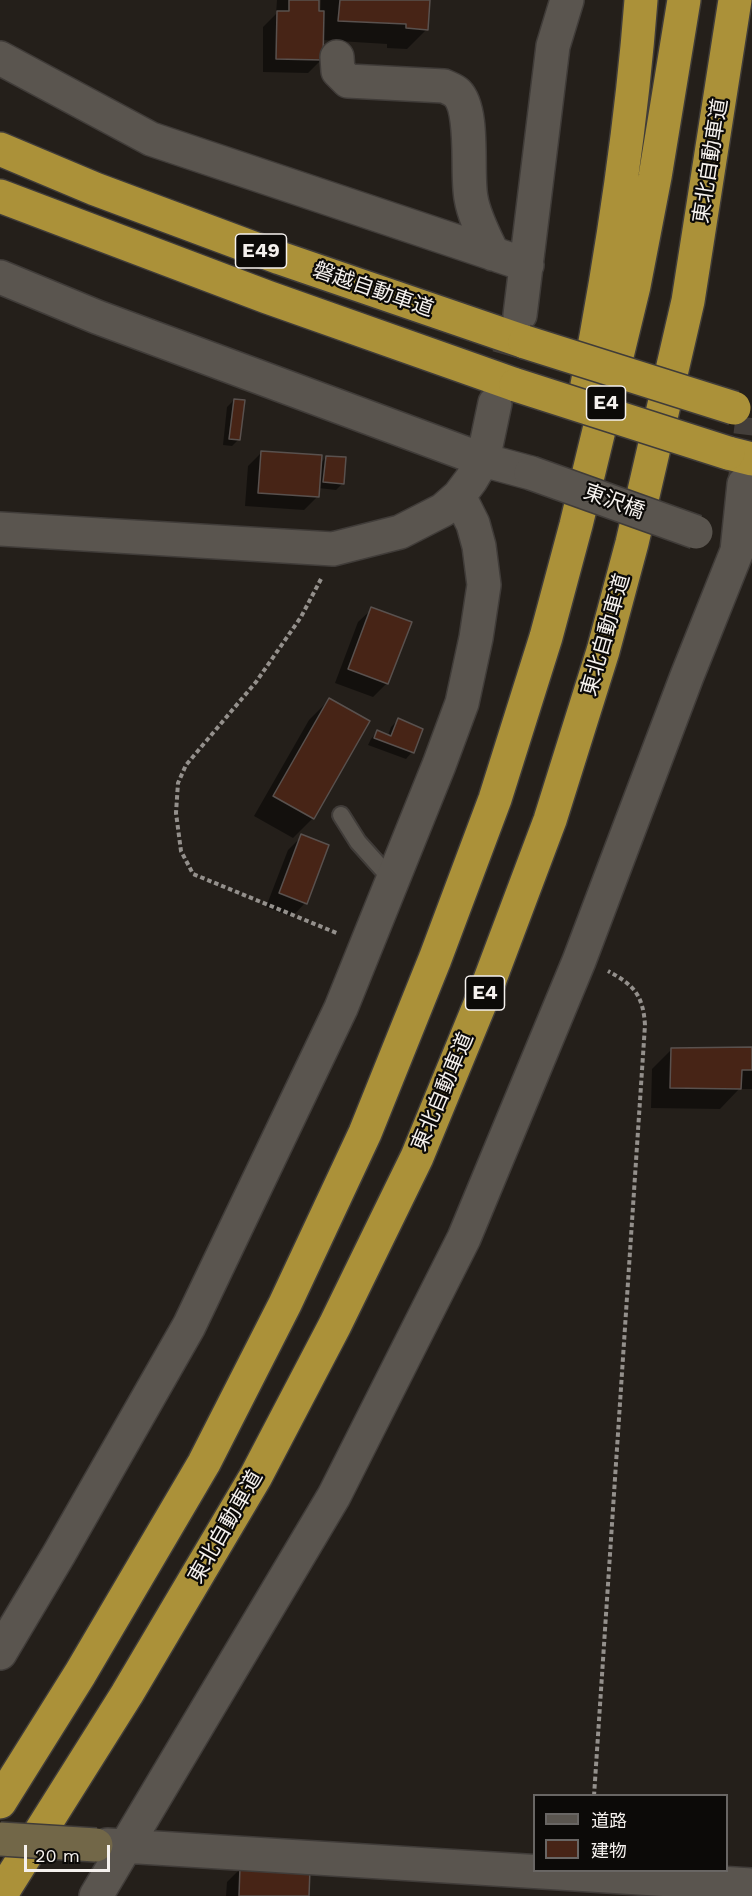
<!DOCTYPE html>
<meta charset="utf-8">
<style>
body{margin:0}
#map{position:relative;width:752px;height:1896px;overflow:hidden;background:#241f1a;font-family:"Work Sans","Noto Sans JP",sans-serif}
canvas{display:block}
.legend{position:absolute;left:533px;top:1794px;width:195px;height:78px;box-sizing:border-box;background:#0c0a08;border:2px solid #696664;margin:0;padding:8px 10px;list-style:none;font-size:18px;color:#f5f1ee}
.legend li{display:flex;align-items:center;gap:12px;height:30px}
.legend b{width:30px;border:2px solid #696664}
.scale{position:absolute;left:24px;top:1845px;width:86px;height:27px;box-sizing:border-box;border:3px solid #f5f1ee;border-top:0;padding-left:8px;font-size:18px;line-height:21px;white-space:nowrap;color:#f5f1ee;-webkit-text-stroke:4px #0c0a08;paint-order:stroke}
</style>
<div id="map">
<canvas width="752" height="1896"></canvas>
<ul class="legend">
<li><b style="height:8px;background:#5a554f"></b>道路</li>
<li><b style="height:16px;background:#472416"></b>建物</li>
</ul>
<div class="scale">20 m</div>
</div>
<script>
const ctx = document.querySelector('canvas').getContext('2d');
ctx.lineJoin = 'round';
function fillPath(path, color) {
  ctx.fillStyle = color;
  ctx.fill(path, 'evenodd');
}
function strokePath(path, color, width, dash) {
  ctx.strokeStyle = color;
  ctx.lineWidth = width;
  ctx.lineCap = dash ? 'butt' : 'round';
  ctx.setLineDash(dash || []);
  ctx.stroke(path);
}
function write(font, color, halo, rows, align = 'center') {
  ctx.font = font + ' "Work Sans","Noto Sans JP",sans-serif';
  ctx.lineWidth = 4.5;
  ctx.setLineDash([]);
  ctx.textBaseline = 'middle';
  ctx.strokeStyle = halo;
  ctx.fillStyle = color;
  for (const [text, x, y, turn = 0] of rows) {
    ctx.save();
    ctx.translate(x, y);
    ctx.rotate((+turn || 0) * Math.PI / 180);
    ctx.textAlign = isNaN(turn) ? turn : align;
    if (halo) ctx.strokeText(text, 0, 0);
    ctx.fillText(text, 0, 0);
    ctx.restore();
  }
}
fillPath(new Path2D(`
 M277,0H318V16H320L321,0H428L427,29L407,49L387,48V44L322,40V59L308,73L263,72V27L276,14Z
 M234,400L239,439L232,446L223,445L227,407Z
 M262,452L320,464L326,457L343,483L336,490L318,488V496L304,510L245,506L248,466Z
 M372,609L387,683L373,697L335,683L358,622Z
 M329,700L313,818L293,838L254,816L309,720Z
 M398,720L421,730L412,752L406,759L368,745L371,739L377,732L388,736L391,727Z
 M302,836L305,903L292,917L266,907L288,850Z
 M672,1049H752V1089H739L720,1109L651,1108L652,1069Z
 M240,1869L308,1896H226L227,1882Z`), '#0007');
const building = new Path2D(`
 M289,0H319V11H324L323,60L276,59L277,11H289Z
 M340,0H430L428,30L406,28V24L338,21Z
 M234,399L245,400L240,440L229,439Z
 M261,451L322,455L319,497L258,493Z
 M326,456L346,457L344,484L323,482Z
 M371,607L412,622L388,684L348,669Z
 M329,698L370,721L314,819L273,796Z
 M398,718L423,729L414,753L374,738L377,730L391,736Z
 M301,834L329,845L307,904L279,893Z
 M752,1047V1070H742L741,1089L670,1088L671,1048Z
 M240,1867L310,1869L309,1896H239Z`);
fillPath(building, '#472416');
strokePath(building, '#59514e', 1.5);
strokePath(new Path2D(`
 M495,403L520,315
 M744,484L752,418`), '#433e3a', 33, [33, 16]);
const lane = new Path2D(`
 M341,815L358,842L392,880`);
const street = new Path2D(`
 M337,57L338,71L348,81L444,86C448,88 454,90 457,93C475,111 466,173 471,198C474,217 485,237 493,254
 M0,58L151,139L527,265
 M0,277L97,317L483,460L531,473
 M520,315L553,46L567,0
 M0,529L333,549L400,532L443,510L459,496L471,480L483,460L495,403
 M0,1653L59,1554L189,1326L341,1008L439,765L462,703L476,638L484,585L479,546L473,524L459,496
 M107,1845L752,1885
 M96,1896L334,1496L464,1238L579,961L687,676L737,551L744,484`);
const highway = new Path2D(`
 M0,149L95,189L280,258L525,342
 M0,196L267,297L516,385
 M586,390C611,260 631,132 641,0
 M728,453L752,459
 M0,1802L80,1674L204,1463L285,1304L365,1133L435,959L495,799L546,637L576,525L634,286L655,177L684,0
 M0,1896L127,1694L256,1476L335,1325L417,1157L489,982L550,820L603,651L632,543L688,301L735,0`);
strokePath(lane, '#403c39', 20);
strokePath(street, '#403c39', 36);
strokePath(highway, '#403c39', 36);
strokePath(new Path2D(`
 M321,579L301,617L256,682L186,765L178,783L176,813L181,851L193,874L339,934
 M594,1796L645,1025C643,995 634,985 608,971`), '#94908c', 4, [4.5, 3]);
strokePath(lane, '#5a554f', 16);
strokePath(street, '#5a554f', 33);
strokePath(highway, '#ab9139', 33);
const streetBridge = new Path2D(`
 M531,473L696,532`);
const secondaryBridge = new Path2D(`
 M0,1839L96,1845`);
const highwayBridge = new Path2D(`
 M525,342L734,408
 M516,385L728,453`);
strokePath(streetBridge, '#403c39', 36, []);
strokePath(secondaryBridge, '#403c39', 36, []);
strokePath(highwayBridge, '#403c39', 36, []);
strokePath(streetBridge, '#5a554f', 33);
strokePath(secondaryBridge, '#726748', 33);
strokePath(highwayBridge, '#ab9139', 33);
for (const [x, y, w] of [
 [261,251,51],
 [606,403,39],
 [485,993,39]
]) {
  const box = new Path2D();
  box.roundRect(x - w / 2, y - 17, w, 34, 4.5);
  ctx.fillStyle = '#0c0a08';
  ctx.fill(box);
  strokePath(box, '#f5f1ee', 1.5);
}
write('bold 20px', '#f5f1ee', null, [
 ["E49",261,251],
 ["E4",606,403],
 ["E4",485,993]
]);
write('21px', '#f5f1ee', '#0c0a08', [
 ["東北自動車道",711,161,-81],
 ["磐越自動車道",373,290,19],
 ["東沢橋",614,502,20],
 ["東北自動車道",606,635,-74],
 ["東北自動車道",443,1092,-67],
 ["東北自動車道",226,1527,-60]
]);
</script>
